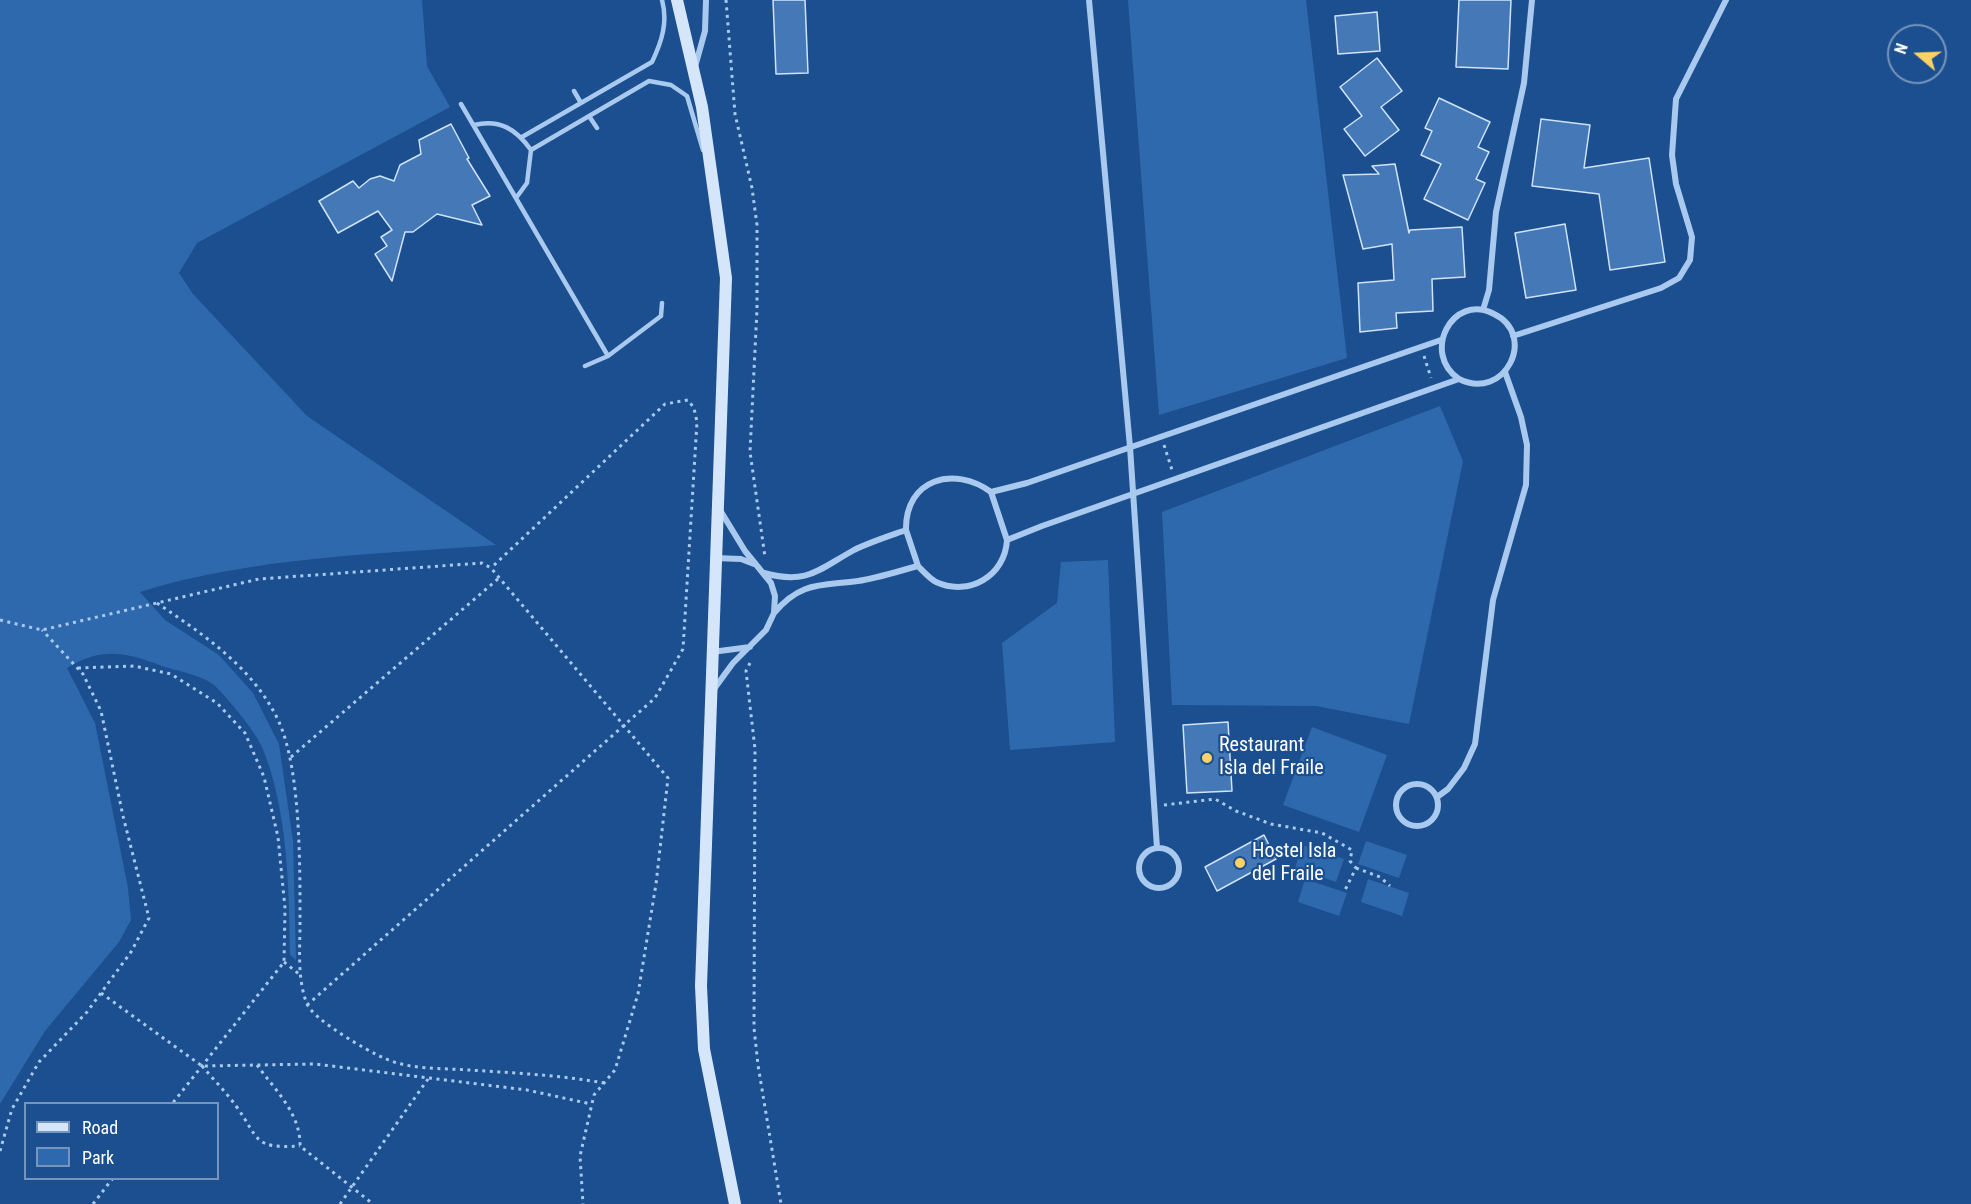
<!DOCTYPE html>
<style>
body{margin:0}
#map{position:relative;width:1971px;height:1204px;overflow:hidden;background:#1b4f8f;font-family:"Roboto Condensed",sans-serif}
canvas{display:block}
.legend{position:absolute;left:24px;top:1102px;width:195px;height:78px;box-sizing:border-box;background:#1b4f8f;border:2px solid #7695bc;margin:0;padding:8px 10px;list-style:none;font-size:18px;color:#fff}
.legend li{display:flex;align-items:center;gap:12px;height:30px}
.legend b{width:30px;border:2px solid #7695bc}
.north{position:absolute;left:1887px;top:24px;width:60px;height:60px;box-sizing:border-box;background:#1b4f8f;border:2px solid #7695bc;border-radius:50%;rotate:289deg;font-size:16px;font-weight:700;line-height:24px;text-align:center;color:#fff}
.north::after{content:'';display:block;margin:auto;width:21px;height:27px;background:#ffd166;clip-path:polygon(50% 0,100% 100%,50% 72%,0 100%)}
</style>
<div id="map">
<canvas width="1971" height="1204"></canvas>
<ul class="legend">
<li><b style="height:8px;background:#d6e6fa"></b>Road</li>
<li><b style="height:16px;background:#2e69ad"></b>Park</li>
</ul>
<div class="north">N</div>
</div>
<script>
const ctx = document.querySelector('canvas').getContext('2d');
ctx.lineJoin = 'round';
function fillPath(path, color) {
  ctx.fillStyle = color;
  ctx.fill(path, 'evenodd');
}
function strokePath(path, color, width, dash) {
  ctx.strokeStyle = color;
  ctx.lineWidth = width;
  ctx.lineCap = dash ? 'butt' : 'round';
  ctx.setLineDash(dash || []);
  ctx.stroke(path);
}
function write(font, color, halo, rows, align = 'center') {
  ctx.font = font + ' "Roboto Condensed",sans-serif';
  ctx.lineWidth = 4.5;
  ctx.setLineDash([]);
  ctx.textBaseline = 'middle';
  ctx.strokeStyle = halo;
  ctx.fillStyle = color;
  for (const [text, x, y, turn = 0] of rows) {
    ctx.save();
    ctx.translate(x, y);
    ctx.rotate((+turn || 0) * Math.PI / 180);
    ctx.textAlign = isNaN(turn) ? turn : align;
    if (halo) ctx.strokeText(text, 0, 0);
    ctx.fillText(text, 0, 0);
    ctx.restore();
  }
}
fillPath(new Path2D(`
 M0,0H422L427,66L450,107L197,243L179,273L193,294L307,416L496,545C382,554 250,557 140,592L165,620L219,655L253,693L279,744L293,841L296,960L290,955C289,889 288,809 262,747C255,731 227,697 214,685C202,675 177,671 162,666C125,652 102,647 67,668L95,723L128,888L131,920L119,942L45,1031L0,1104Z
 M1128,0H1306L1347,358L1159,415Z
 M1440,406L1463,461L1409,724L1316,706L1172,705L1162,512Z
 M1108,560L1115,742L1010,750L1002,643L1057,603L1061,562Z
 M1312,727L1387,755L1359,832L1283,805Z
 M1366,841L1407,855L1399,878L1358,864Z
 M1302,845L1344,859L1336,882L1295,868Z
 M1305,879L1347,893L1339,916L1298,902Z
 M1368,879L1409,893L1402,916L1361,902Z`), '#2e69ad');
const building = new Path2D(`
 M773,0H805L808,73L776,74Z
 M1459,0H1511L1508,69L1456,67Z
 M1377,12L1380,51L1338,54L1335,16Z
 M1377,58L1402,91L1381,107L1399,130L1365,156L1344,129L1362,116L1340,87Z
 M1439,98L1490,122L1478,147L1489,152L1476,179L1485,183L1468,220L1424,199L1441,164L1421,155L1432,131L1425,128Z
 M1541,119L1590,125L1584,168L1649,158L1665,262L1610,270L1599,194L1532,186Z
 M451,124L469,158L467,159L490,196L472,205L482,225L437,214L413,232H405L392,281L375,254L387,246L381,237L392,230L378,211L338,233L319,201L353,181L359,188L370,179L380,176L394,181L400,165L421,154L419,140Z
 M1395,164L1409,233L1410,230L1462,227L1465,277L1432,279L1433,311L1396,313L1397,328L1360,332L1358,283L1394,280L1392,244L1363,249L1343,175L1379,174L1372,166Z
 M1565,224L1576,290L1526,298L1515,233Z
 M1228,722L1232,791L1187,793L1183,725Z
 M1264,835L1276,859L1217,891L1205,867Z`);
fillPath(building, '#4478b7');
strokePath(building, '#cfe3fa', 1.5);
strokePath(new Path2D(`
 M726,0L735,114L752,188L757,225V309L750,452L765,557
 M1424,356L1431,378
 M1164,445L1172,470
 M157,603C204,635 254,668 279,722C301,771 300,868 300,923C300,949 297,979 307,1004C314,1020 367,1051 384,1058C409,1070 441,1068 469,1070C514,1073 559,1075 604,1083
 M0,620L42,630L259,579L482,563L491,568L668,778L656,884L638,994L615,1070L594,1095L580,1156L583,1204
 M750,663L746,671L755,749L754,1028L758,1065L781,1204
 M78,668L134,666L171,674L217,703L245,733L264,777L278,837L285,908L284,962L172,1104
 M291,757L499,578
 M1164,805L1215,799L1236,811L1271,824L1322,833L1352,850L1350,861L1356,868L1344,892
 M1356,868L1380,877L1390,886
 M284,962L299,974
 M101,993L202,1066L315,1064L527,1090L591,1104
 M307,1005L655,698L683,649L697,422L694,408L688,400L665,404L491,568
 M257,1065C275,1090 301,1114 300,1146L373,1204
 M202,1066C213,1079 226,1092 236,1106C260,1139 252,1149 300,1146
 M0,1151L12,1109L39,1062L87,1012L131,952L149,918L123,816L101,711L83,674L42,630
 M93,1204L113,1178
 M340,1204L428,1079`), '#a9c9ee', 3, [3, 4.5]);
strokePath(new Path2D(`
 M574,91L581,103
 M461,104L608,356L661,316L662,303
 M589,116L597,128
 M474,125C500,119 516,129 531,150L527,183L516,198
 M522,137L652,62C662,41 668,22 662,0
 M531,150L649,81L671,85L687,96L703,150
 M585,366L608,356`), '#a9c9ee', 4.5);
strokePath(new Path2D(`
 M1089,0L1130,447L1157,848
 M695,67L705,31L706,0
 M1483,310L1489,290L1496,212L1524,83L1532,0
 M1513,336L1661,288L1679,278L1690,260L1692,237L1676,184L1672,155L1676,99L1726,0
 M991,492L1007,540
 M906,530L918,566
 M715,558L741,559L754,564
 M764,573C807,585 818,570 854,550C870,542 889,536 906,530C905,479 954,465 991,492L1027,483L1441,340
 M774,613C801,581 821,586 858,581C878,578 899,571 918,566C923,571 929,578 936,582C969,597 1005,576 1007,540L1042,526L1459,379C1505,402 1538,335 1494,314C1452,292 1421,354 1459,379
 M712,652L750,647
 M714,689L733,663L766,630L774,613L775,596L771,583L745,551L720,510
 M1396 805a21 21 0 1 1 42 0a21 21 0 1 1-42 0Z
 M1437,797L1448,789L1464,768L1475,744L1493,600L1526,485L1527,445L1521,417L1505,372
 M1139 868a20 20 0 1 1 40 0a20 20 0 1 1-40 0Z`), '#a9c9ee', 6);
strokePath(new Path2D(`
 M677,0L702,107L726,278L701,986L704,1049L735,1204`), '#d6e6fa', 12);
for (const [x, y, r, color] of [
 [1207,758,6,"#ffd166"],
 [1240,863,6,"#ffd166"]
]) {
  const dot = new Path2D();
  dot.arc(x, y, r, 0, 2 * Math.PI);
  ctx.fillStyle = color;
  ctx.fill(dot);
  strokePath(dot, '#1b4f8f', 2);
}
write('20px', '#fff', '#1b4f8f', [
 ["Restaurant",1219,746],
 ["Isla del Fraile",1219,769],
 ["Hostel Isla",1252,852],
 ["del Fraile",1252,875]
], 'left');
</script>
